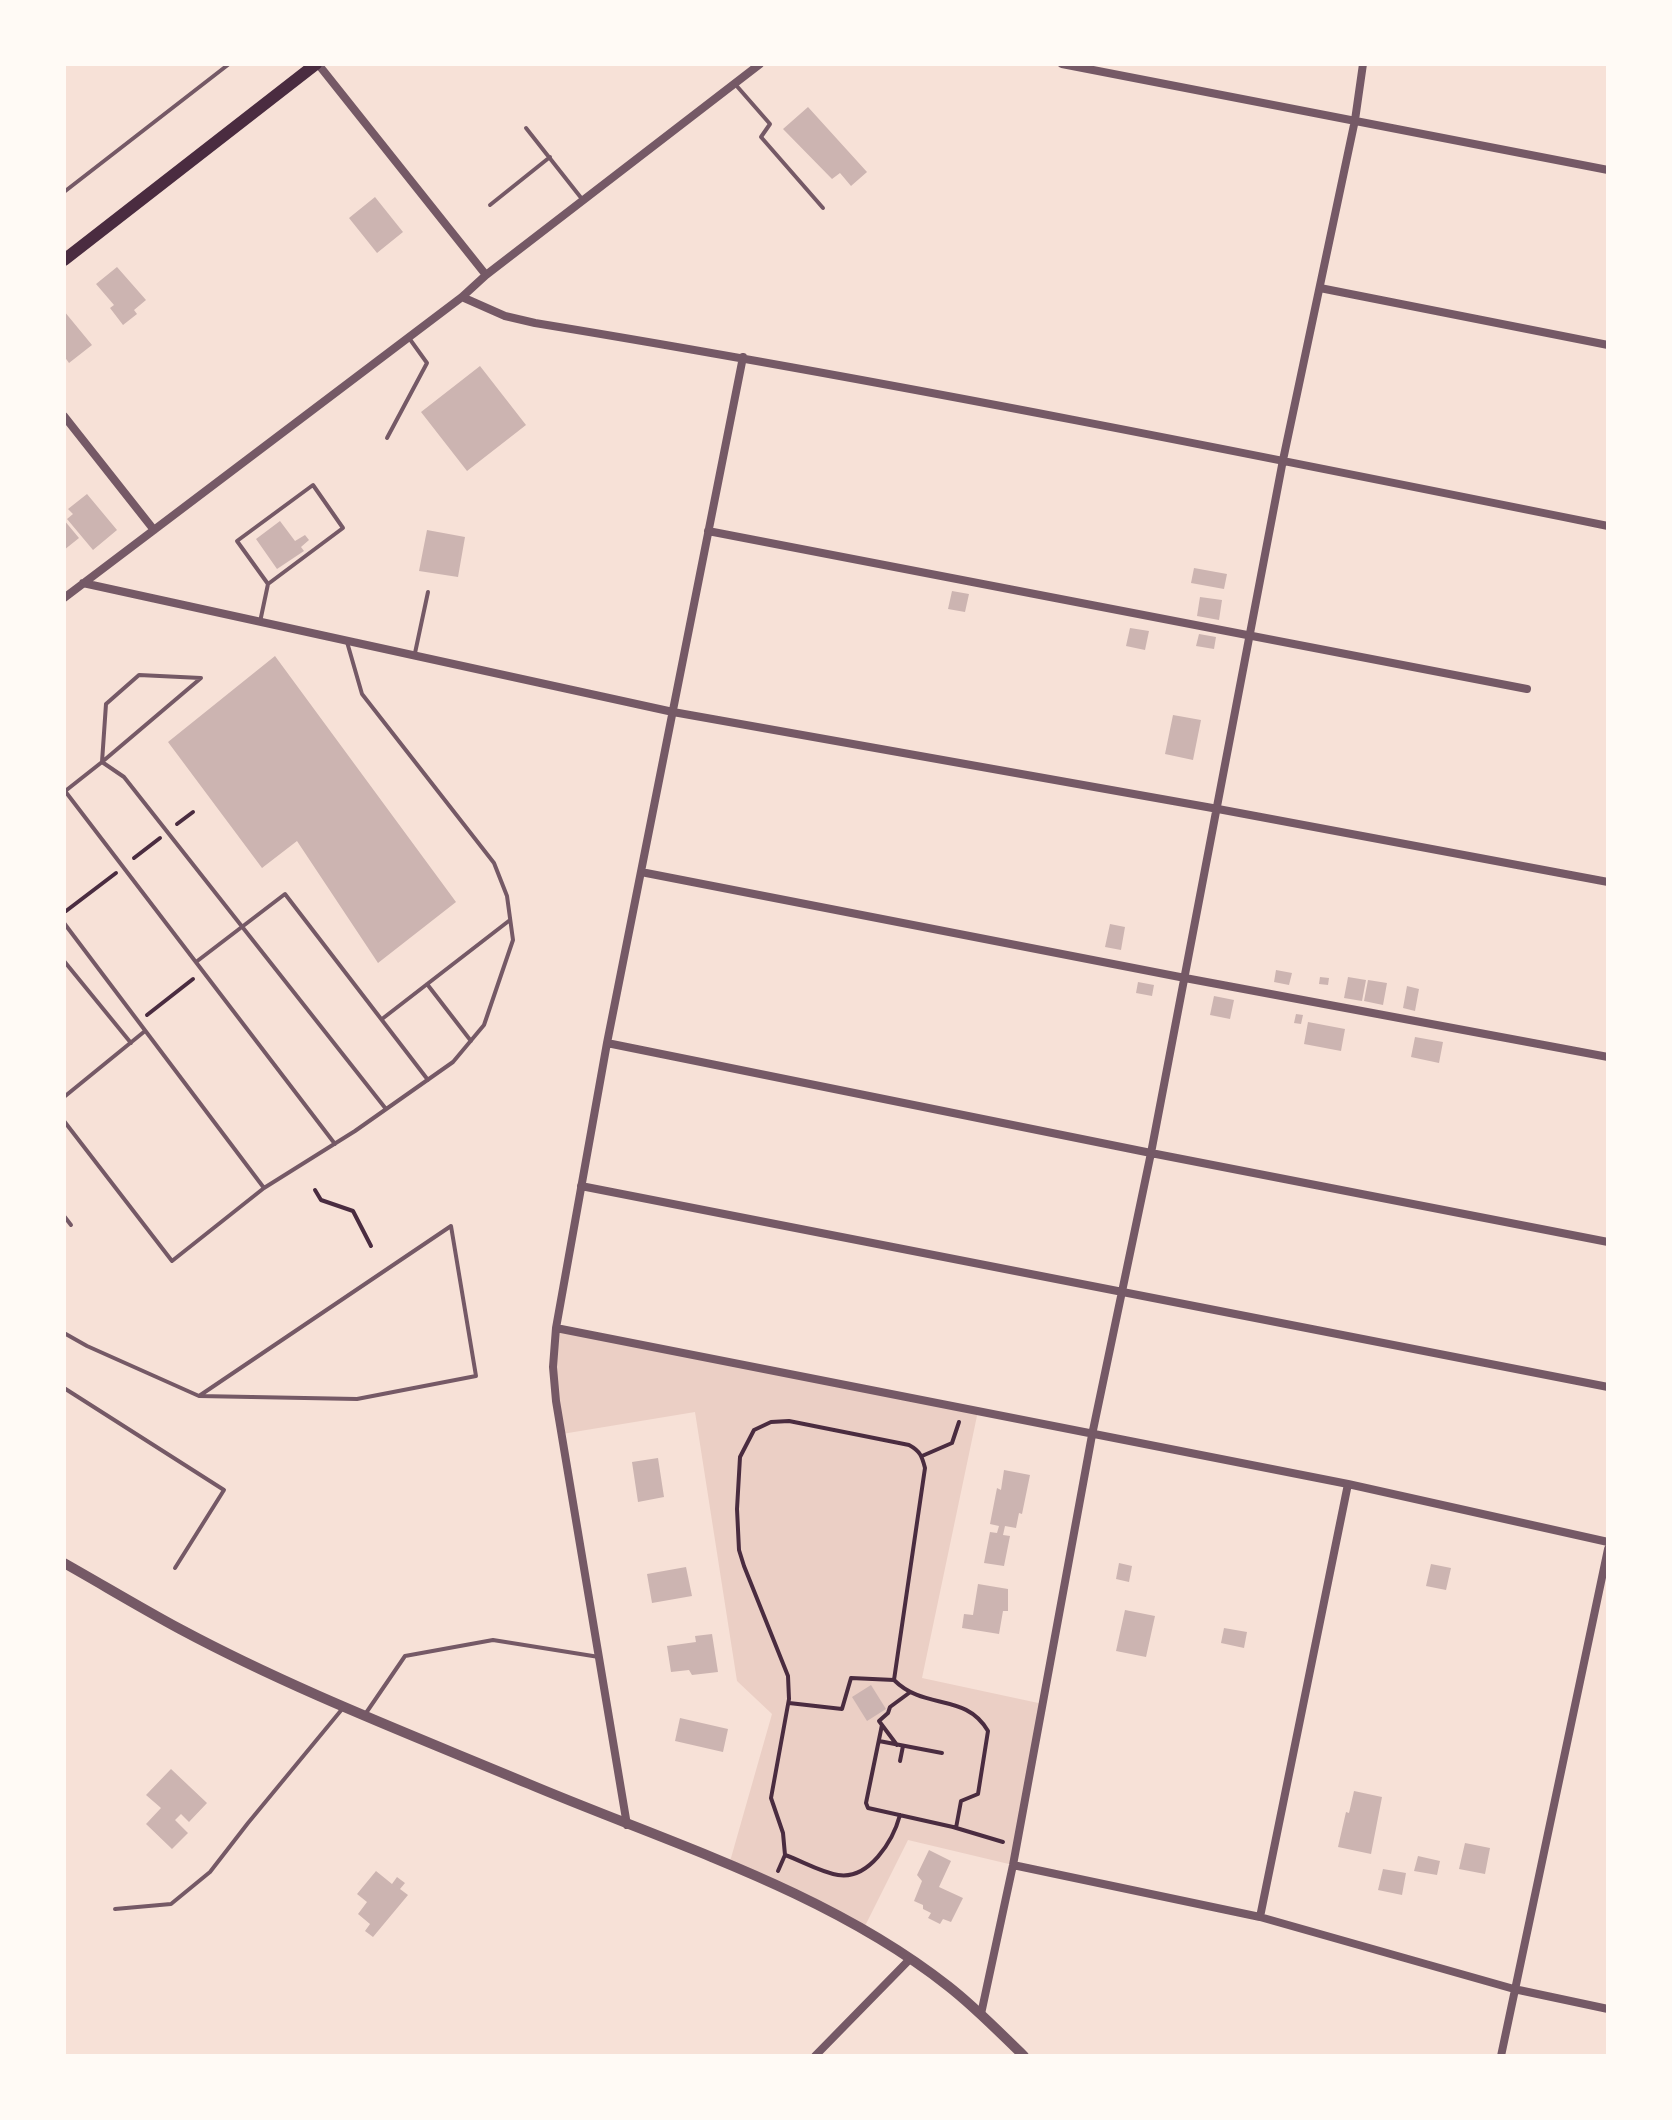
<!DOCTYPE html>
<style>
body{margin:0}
#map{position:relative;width:1672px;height:2120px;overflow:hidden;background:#f7e1d7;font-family:"Fira Sans Condensed",sans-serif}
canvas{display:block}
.frame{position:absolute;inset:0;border:66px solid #fffaf5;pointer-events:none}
</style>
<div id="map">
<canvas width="1672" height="2120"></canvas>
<div class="frame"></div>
</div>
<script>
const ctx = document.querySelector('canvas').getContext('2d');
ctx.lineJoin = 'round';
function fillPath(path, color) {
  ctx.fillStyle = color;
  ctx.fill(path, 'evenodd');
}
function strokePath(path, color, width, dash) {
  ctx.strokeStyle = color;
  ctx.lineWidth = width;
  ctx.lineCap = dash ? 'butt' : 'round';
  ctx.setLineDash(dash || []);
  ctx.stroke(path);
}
fillPath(new Path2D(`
 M556,1328L978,1411L922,1678L1043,1704L1013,1865L908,1840L863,1930L729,1865L772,1714L737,1681L695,1412L562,1434L553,1367Z`), '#ebcfc5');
fillPath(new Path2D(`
 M808,107L867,172L851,186L840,173L832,179L783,129Z
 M375,197L403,232L377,253L349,218Z
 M117,267L146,300L134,310L137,314L123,325L110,308L114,305L96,284Z
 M64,311L92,345L69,363L64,356Z
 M480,366L526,425L467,471L421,412Z
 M87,494L117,530L93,550L67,519L73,514L68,509Z
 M64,520L79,538L64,550Z
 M280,521L295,541L305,535L309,540L301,547L304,551L277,569L256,539Z
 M427,530L465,537L458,577L419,571Z
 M1194,568L1227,574L1224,589L1191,583Z
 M952,591L969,594L965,612L948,609Z
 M1200,597L1222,600L1219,620L1197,616Z
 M1130,628L1149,631L1145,650L1126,646Z
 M1199,634L1216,637L1214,649L1196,646Z
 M275,656L456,902L378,963L297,841L262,868L168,742Z
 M1173,715L1201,720L1193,760L1165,754Z
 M1110,924L1125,927L1121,950L1105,947Z
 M1276,970L1292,973L1289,985L1274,982Z
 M1320,977L1329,978L1328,985L1319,984Z
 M1348,977L1366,980L1362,1001L1344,998Z
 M1368,980L1387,983L1383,1005L1364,1001Z
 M1138,982L1154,985L1152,996L1136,993Z
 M1407,986L1419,989L1415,1011L1403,1008Z
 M1214,996L1234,1000L1230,1019L1210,1015Z
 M1296,1014L1303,1015L1301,1024L1294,1023Z
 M1308,1022L1345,1029L1341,1051L1304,1044Z
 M1415,1037L1443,1042L1439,1063L1411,1057Z
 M658,1458L664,1497L638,1502L632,1462Z
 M1004,1470L1030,1475L1022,1514L1019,1513L1016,1528L1005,1526L1003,1535L1010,1536L1004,1566L984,1563L990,1532L997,1533L999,1526L990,1524L997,1488L1001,1490Z
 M1119,1563L1132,1566L1129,1582L1116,1579Z
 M1431,1564L1451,1568L1446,1590L1426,1586Z
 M686,1567L692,1596L652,1603L647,1574Z
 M978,1584L1008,1589V1611H1003L999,1634L962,1628L964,1614L973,1615Z
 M1125,1610L1155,1616L1146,1657L1116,1651Z
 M1224,1628L1247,1632L1244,1648L1221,1643Z
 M712,1634L718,1672L692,1675L689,1670L671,1672L667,1646L696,1642L695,1636Z
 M871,1685L886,1709L867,1721L852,1697Z
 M680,1718L728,1729L723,1752L675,1741Z
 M171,1769L207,1803L189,1822L181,1814L175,1820L188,1833L172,1849L146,1824L161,1808L146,1795Z
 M1354,1791L1382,1797L1371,1854L1338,1847L1346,1812L1349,1813Z
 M1465,1843L1490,1848L1485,1874L1459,1869Z
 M929,1850L951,1861L939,1887L963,1898L951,1922L943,1919L940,1924L928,1918L931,1913L923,1909V1905L914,1901L922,1881L917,1875Z
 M1418,1856L1440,1861L1437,1875L1414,1871Z
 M1383,1869L1406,1873L1402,1895L1378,1890Z
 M376,1871L392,1884L397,1877L405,1883L400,1889L408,1895L373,1937L365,1931L370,1924L358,1914L367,1902L357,1894Z`), '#ccb4b1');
strokePath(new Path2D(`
 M177,824L193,812
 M134,858L160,838
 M66,911L116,873
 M147,1015L193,979
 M315,1190L321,1200L353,1211L371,1246
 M922,1456L952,1443L959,1422
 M894,1680L925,1468C922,1456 920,1451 909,1445L789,1421L771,1422L754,1430L740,1457L737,1509L739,1550L744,1566L788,1676L789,1699L771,1798L783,1833L785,1855C802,1861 820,1872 838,1875C869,1880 893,1841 900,1815
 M909,1693L890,1707L888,1713L879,1721L882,1725L866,1803L868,1808L953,1827L1003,1842
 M789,1703L842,1709L851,1678L894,1680C925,1711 965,1692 988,1731L978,1794L961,1801L956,1828
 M882,1725L897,1745
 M879,1741L942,1753
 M900,1761L903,1746
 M778,1871L785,1855`), '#4a2c40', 4);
strokePath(new Path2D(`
 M735,84L770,124L761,137L823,208
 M526,128L582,199
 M64,192L229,64
 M490,205L550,157
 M387,438L427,363L409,338
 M260,622L268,584L237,541L313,485L343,528L268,584
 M415,653L428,592
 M139,675L201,678L102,762L106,704Z
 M65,791L335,1144
 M64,792L102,762L124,777L386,1109
 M64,923L264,1188L172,1261L64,1121
 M64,961L131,1043
 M196,962L285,894L428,1080
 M427,984L471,1041
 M382,1019L510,920
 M64,1097L145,1031
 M264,1188L355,1131L453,1062L484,1025L513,940L507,896L494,863L362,694L347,642
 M64,1216L71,1225
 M64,1333L87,1346L199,1396L357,1399L476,1376L451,1226L199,1396
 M64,1388L224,1490L175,1568
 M366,1713L405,1656L493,1640L599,1657
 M115,1909L171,1904L210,1872L248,1823L343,1708`), '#755966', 4);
strokePath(new Path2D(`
 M318,64L486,275
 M1062,64L1608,170
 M1320,288L1608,345
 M462,297L505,316L535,323C894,382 1251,454 1608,526
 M64,416L154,530
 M708,531L1527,689
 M83,583L673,712L1218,809L1608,882
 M64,598L462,297L486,275L760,64
 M641,872L1185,978L1608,1057
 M607,1043L1151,1153L1608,1242
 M581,1186L1608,1387
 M556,1328L1348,1484L1608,1542
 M627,1825L556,1401L553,1367L556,1328L607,1043L743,357
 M1013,1865L1260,1917L1514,1989L1608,2009
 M1260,1917L1348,1484
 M981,2014L1013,1865L1092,1435L1151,1153L1283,460L1355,120L1363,64
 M815,2056L910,1959
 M1501,2056L1608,1549`), '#755966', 8);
strokePath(new Path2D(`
 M64,1563C103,1585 141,1608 180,1629C292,1689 412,1735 529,1784C669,1843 828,1891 948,1986C975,2007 999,2032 1024,2056`), '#755966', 10);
strokePath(new Path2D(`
 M64,260L316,64`), '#4a2c40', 12);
</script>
